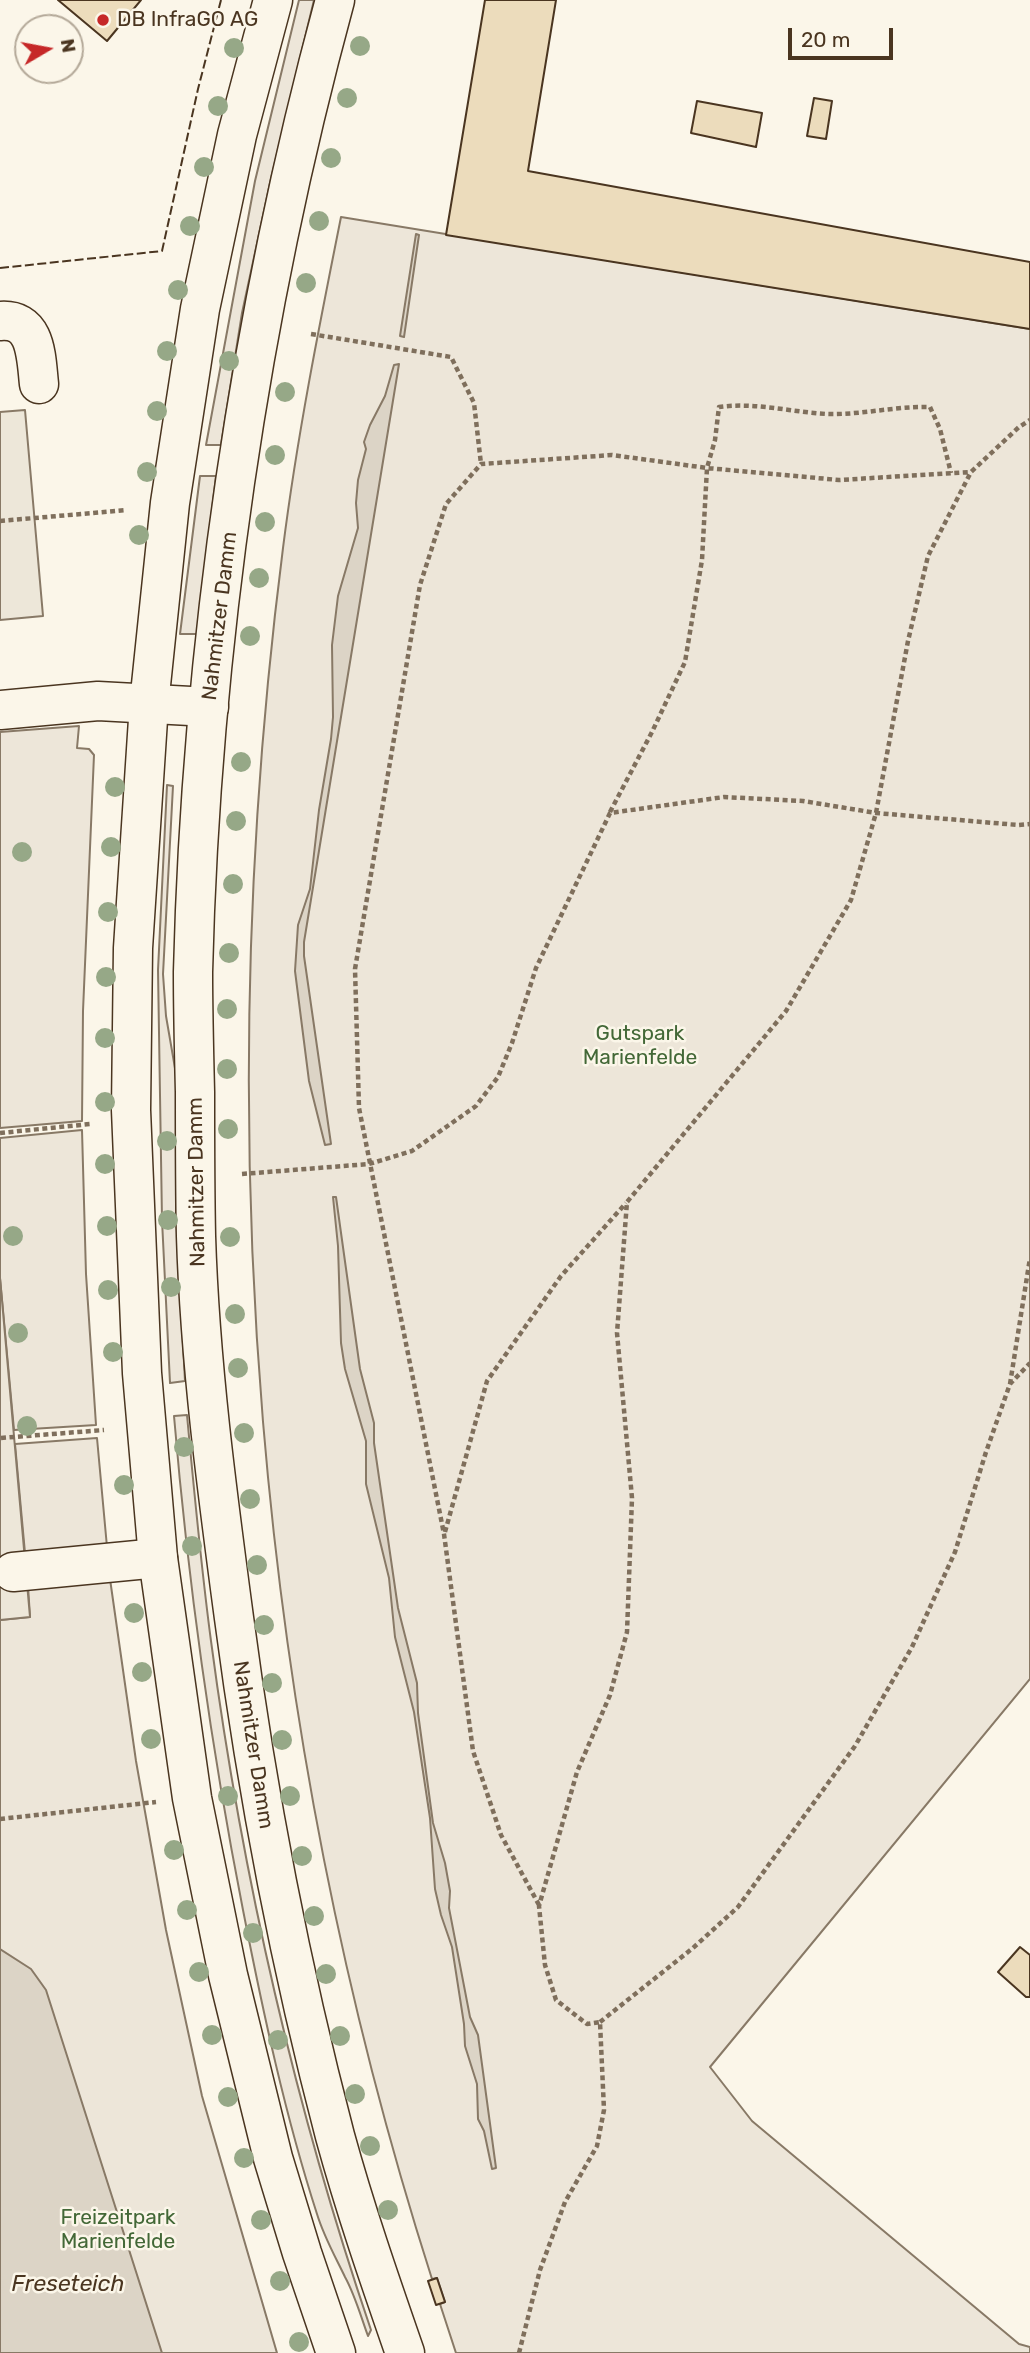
<!DOCTYPE html>
<style>
body{margin:0}
#map{position:relative;width:1030px;height:2353px;overflow:hidden;background:#fbf6e9;font-family:Rubik,sans-serif}
canvas{display:block}
.north{position:absolute;left:14px;top:14px;width:70px;height:70px;box-sizing:border-box;background:#fbf6e9;border:2px solid #b4a999;border-radius:50%;rotate:80deg;font-size:19px;font-weight:700;line-height:28px;text-align:center;color:#4a3520}
.north::after{content:'';display:block;margin:auto;width:24px;height:32px;background:#c62828;clip-path:polygon(50% 0,100% 100%,50% 72%,0 100%)}
.scale{position:absolute;left:788px;top:28px;width:105px;height:32px;box-sizing:border-box;border:4px solid #4a3520;border-top:0;padding-left:9px;font-size:21px;line-height:24px;white-space:nowrap;color:#4a3520;-webkit-text-stroke:5px #fbf6e9;paint-order:stroke}
</style>
<div id="map">
<canvas width="1030" height="2353"></canvas>
<div class="north">N</div>
<div class="scale">20 m</div>
</div>
<script>
const ctx = document.querySelector('canvas').getContext('2d');
ctx.lineJoin = 'round';
function fillPath(path, color) {
  ctx.fillStyle = color;
  ctx.fill(path, 'evenodd');
}
function strokePath(path, color, width, dash) {
  ctx.strokeStyle = color;
  ctx.lineWidth = width;
  ctx.lineCap = dash ? 'butt' : 'round';
  ctx.setLineDash(dash || []);
  ctx.stroke(path);
}
function write(font, color, halo, rows, align = 'center') {
  ctx.font = font + ' Rubik,sans-serif';
  ctx.lineWidth = 5;
  ctx.setLineDash([]);
  ctx.textBaseline = 'middle';
  ctx.strokeStyle = halo;
  ctx.fillStyle = color;
  for (const [text, x, y, turn = 0] of rows) {
    ctx.save();
    ctx.translate(x, y);
    ctx.rotate((+turn || 0) * Math.PI / 180);
    ctx.textAlign = isNaN(turn) ? turn : align;
    if (halo) ctx.strokeText(text, 0, 0);
    ctx.fillText(text, 0, 0);
    ctx.restore();
  }
}
const green = new Path2D(`
 M299,0H314L270,183L242,313L221,445H206L255,181Z
 M341,217L1030,329V1679L710,2067L752,2121L1019,2344L1030,2347V2353H456L440,2304L445,2302L437,2278L432,2279C254,1723 209,1126 283,548C297,437 319,327 341,217Z
 M200,476H216L197,634H180Z
 M79,726L77,748L89,749L94,755L83,1011L82,1121L0,1128V732Z
 M167,785L173,786L163,974L166,1016L176,1074V1216L185,1381L170,1383L162,1220L158,970Z
 M82,1130L86,1274L96,1425L14,1430L0,1278V1138Z
 M187,1415C194,1491 201,1566 211,1641C242,1875 295,2107 371,2330L368,2336C361,2317 355,2295 345,2277C335,2256 324,2237 317,2214C285,2115 263,2012 243,1910C211,1747 188,1582 174,1416Z
 M97,1438L107,1547L25,1553L15,1444Z
 M110,1579L136,1761L166,1930L202,2096L277,2353H0V1620L30,1617L28,1586Z`);
fillPath(green, '#ede6d9');
strokePath(green, '#887966', 2);
const parking = new Path2D(`
 M25,410L43,616L0,620V412Z
 M0,1278L30,1617L0,1620Z`);
fillPath(parking, '#ede7d9');
strokePath(parking, '#887966', 2);
const water = new Path2D(`
 M416,234L419,235L404,337L400,336Z
 M399,364L304,942V956L331,1144L325,1145L309,1081L295,971L298,925L310,889L319,810L331,739L333,717L332,645L338,596L358,528L356,503L358,480L366,449L364,442L370,425L385,396L394,365Z
 M333,1197H336L360,1369L374,1423V1443L398,1608L417,1683L418,1713L433,1823L445,1863L450,1891L449,1908L470,2017L478,2035L496,2168L492,2169L484,2131L478,2119L477,2084L465,2046L464,2024L452,1947L441,1915L435,1889L430,1818L414,1712L395,1637L389,1578L366,1484V1441L345,1369L341,1343L338,1246Z
 M0,1949L31,1969L46,1990L162,2353H0Z`);
fillPath(water, '#dcd4c6');
strokePath(water, '#887966', 2);
const building = new Path2D(`
 M58,0H141L107,41Z
 M485,0H556L528,171L1030,262V329L446,235Z
 M814,98L832,101L826,139L807,136Z
 M697,101L762,113L756,147L691,133Z
 M1020,1947L1030,1955V1997H1026L998,1972Z
 M437,2278L445,2302L436,2305L428,2281Z`);
fillPath(building, '#ecdcbc');
strokePath(building, '#4a3520', 2);
const minor = new Path2D(`
 M0,321C37,318 36,357 39,384
 M0,710L98,701L209,707
 M13,1572L158,1558`);
const major = new Path2D(`
 M273,0L237,135L200,309L170,503L149,704L133,948L131,1110L142,1373L158,1558L192,1798L228,1975L273,2158L302,2253L336,2353
 M335,0C250,312 201,648 193,972C193,1012 194,1052 195,1092C195,1140 195,1188 196,1236C200,1364 217,1491 234,1618C257,1793 290,1965 335,2136C355,2209 380,2281 405,2353`);
strokePath(minor, '#4a3520', 41);
strokePath(major, '#4a3520', 41);
strokePath(new Path2D(`
 M311,334L451,357L474,403L481,464
 M0,521L127,510
 M610,812L652,732L685,662L702,560L707,468L715,440L719,407C755,402 791,412 827,414C862,415 895,406 930,407L940,429L951,473
 M0,1133L90,1124
 M242,1174L369,1164L412,1151L476,1106L498,1077L512,1043L536,968L610,813L724,797L803,801L876,813L1018,825L1030,824
 M1010,1384L1030,1258
 M1,1438L104,1430
 M445,1532L487,1381L561,1276L626,1203
 M0,1819L156,1802
 M539,1905L501,1835L473,1751L444,1534L359,1108L355,969L420,585L446,504L481,464L612,455L707,468L839,480L971,472
 M600,2022L693,1948L738,1907L855,1746L912,1647L955,1552L986,1452L1010,1384L1030,1363
 M519,2353L540,2270L565,2202L597,2146L604,2110L600,2022L587,2024L556,2000L545,1965L539,1906L577,1772L610,1695L627,1632L632,1498L617,1333L627,1202L786,1011L851,900L876,813L908,641L928,556L971,472L1019,427L1030,420`), '#7f6f5c', 4.5, [5, 3.5]);
strokePath(minor, '#fbf6e9', 38);
strokePath(major, '#fbf6e9', 38);
strokePath(new Path2D(`
 M0,268L162,251L198,89L221,0`), '#4a3520', 2, [9, 3.5]);
ctx.fillStyle = '#96a887';
for (const [x, y] of [
 [360,46],
 [234,48],
 [347,98],
 [218,106],
 [331,158],
 [204,167],
 [319,221],
 [190,226],
 [306,283],
 [178,290],
 [167,351],
 [229,361],
 [285,392],
 [157,411],
 [275,455],
 [147,472],
 [265,522],
 [139,535],
 [259,578],
 [250,636],
 [241,762],
 [115,787],
 [236,821],
 [111,847],
 [22,852],
 [233,884],
 [108,912],
 [229,953],
 [106,977],
 [227,1009],
 [105,1038],
 [227,1069],
 [105,1102],
 [228,1129],
 [167,1141],
 [105,1164],
 [168,1220],
 [107,1226],
 [13,1236],
 [230,1237],
 [171,1287],
 [108,1290],
 [235,1314],
 [18,1333],
 [113,1352],
 [238,1368],
 [27,1426],
 [244,1433],
 [184,1447],
 [124,1485],
 [250,1499],
 [192,1546],
 [257,1565],
 [134,1613],
 [264,1625],
 [142,1672],
 [272,1683],
 [151,1739],
 [282,1740],
 [228,1796],
 [290,1796],
 [174,1850],
 [302,1856],
 [187,1910],
 [314,1916],
 [253,1933],
 [199,1972],
 [326,1974],
 [212,2035],
 [340,2036],
 [278,2040],
 [355,2094],
 [228,2097],
 [370,2146],
 [244,2158],
 [388,2210],
 [261,2220],
 [280,2281],
 [299,2342]
]) {
  ctx.beginPath();
  ctx.arc(x, y, 10, 0, 2 * Math.PI);
  ctx.fill();
}
for (const [x, y, r, color] of [
 [103,20,7,"#c62828"]
]) {
  const dot = new Path2D();
  dot.arc(x, y, r, 0, 2 * Math.PI);
  ctx.fillStyle = color;
  ctx.fill(dot);
  strokePath(dot, '#fbf6e9', 2.5);
}
write('21px', '#4a3520', '#fbf6e9', [
 ["DB InfraGO AG",117,20]
], 'left');
write('21px', '#4a3520', '#fbf6e9', [
 ["Nahmitzer Damm",220,616,-83],
 ["Nahmitzer Damm",197,1182,-91],
 ["Nahmitzer Damm",253,1745,81]
]);
write('21px', '#436837', '#fbf6e9', [
 ["Gutspark",640,1034],
 ["Marienfelde",640,1058],
 ["Freizeitpark",118,2218],
 ["Marienfelde",118,2242]
]);
write('italic 23px', '#4a3520', '#fbf6e9', [
 ["Freseteich",68,2284]
]);
</script>
